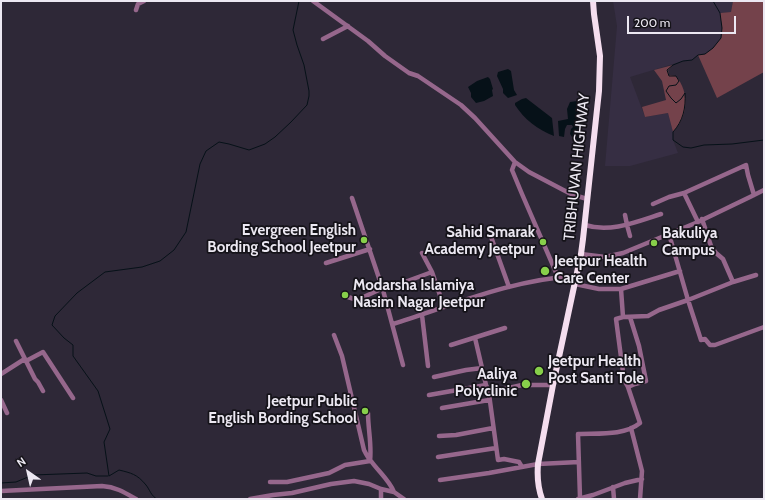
<!DOCTYPE html>
<style>
body{margin:0}
#map{position:relative;width:765px;height:500px;overflow:hidden;background:#2e2837;font-family:Cabin,sans-serif}
canvas{display:block}
.frame{position:absolute;inset:0;border:2px solid #ece8f2;pointer-events:none}
.north{position:absolute;left:8px;top:452px;width:40px;height:40px;-webkit-text-stroke:3px #151319;paint-order:stroke;rotate:326deg;font-size:11px;font-weight:700;line-height:16px;text-align:center;color:#ece8f2}
.north::after{content:'';display:block;margin:auto;width:14px;height:18px;background:#ece8f2;clip-path:polygon(50% 0,100% 100%,50% 72%,0 100%)}
.scale{position:absolute;left:627px;top:16px;width:109px;height:18px;box-sizing:border-box;border:2px solid #ece8f2;border-top:0;padding-left:5px;font-size:12px;line-height:14px;white-space:nowrap;color:#ece8f2;-webkit-text-stroke:3px #151319;paint-order:stroke}
</style>
<div id="map">
<canvas width="765" height="500"></canvas>
<div class="frame"></div>
<div class="north">N</div>
<div class="scale">200 m</div>
</div>
<script>
const ctx = document.querySelector('canvas').getContext('2d');
ctx.lineJoin = 'round';
function fillPath(path, color) {
  ctx.fillStyle = color;
  ctx.fill(path, 'evenodd');
}
function strokePath(path, color, width, dash) {
  ctx.strokeStyle = color;
  ctx.lineWidth = width;
  ctx.lineCap = dash ? 'butt' : 'round';
  ctx.setLineDash(dash || []);
  ctx.stroke(path);
}
function write(font, color, halo, rows, align = 'center') {
  ctx.font = font + ' Cabin,sans-serif';
  ctx.lineWidth = 3.5;
  ctx.setLineDash([]);
  ctx.textBaseline = 'middle';
  ctx.strokeStyle = halo;
  ctx.fillStyle = color;
  for (const [text, x, y, turn = 0] of rows) {
    ctx.save();
    ctx.translate(x, y);
    ctx.rotate((+turn || 0) * Math.PI / 180);
    ctx.textAlign = isNaN(turn) ? turn : align;
    if (halo) ctx.strokeText(text, 0, 0);
    ctx.fillText(text, 0, 0);
    ctx.restore();
  }
}
fillPath(new Path2D(`
 M613,1H733L731,12L720,13L722,28L721,38L713,48L705,54L698,55L692,60L683,61L630,77L645,117L668,113L673,132V140L678,153L630,166H605L617,26Z`), '#362e43');
fillPath(new Path2D(`
 M733,1H764V72L717,98L698,55L705,54L713,48L721,38L722,28L720,13L731,12Z
 M673,65L668,70L669,75L676,76C690,93 688,117 673,132L668,113L645,117L642,107L666,100L662,81L654,70Z`), '#74424b');
fillPath(new Path2D(`
 M508,69L511,71L514,90L517,95L508,98L503,93V89L497,76L498,72Z
 M488,77L490,79L493,89L492,90L493,96L484,101L476,103L471,97V93L468,87L477,81Z
 M526,98L552,118L554,136C538,130 524,119 515,105V103L522,99Z
 M584,100L580,140H574L570,134L571,129L573,127L572,125H567L565,129L564,137L559,136L558,121L568,119L567,109L570,102Z`), '#061118');
strokePath(new Path2D(`
 M713,1L720,13L722,28L721,38L713,48L705,54L698,55L692,60L683,61L673,65L667,70L669,76H676L679,81L676,85L669,86L666,91L671,98L676,103L681,99L685,93C686,108 683,121 673,132V140L683,147L691,148L704,145L732,144L764,140
 M1,483L16,482L33,475L87,473L96,476H108
 M157,499C151,496 150,490 146,485C137,474 131,473 119,470L109,476L104,442L110,429L98,391L73,356V345L64,338L52,325L55,316L77,293L105,272L142,267L160,261L174,250L186,232L200,164L206,151L219,142L229,144L249,150L265,144L275,137L291,122L307,105L309,96V91L304,65L297,45L293,30L299,1`), '#061118', 1);
strokePath(new Path2D(`
 M313,1L368,41L385,56L409,73L418,76L461,105L475,118L515,162L529,172L571,194L587,199
 M136,10L138,4L144,1
 M323,39L348,26
 M515,162L512,170L522,194L558,277
 M684,193L698,222
 M352,198L383,290L403,365
 M653,204L669,197L684,193L746,165L748,175L754,195
 M625,215L627,225L630,236
 M702,219L711,246L716,253L723,259L733,282
 M585,225C610,233 636,222 661,214
 M490,234L509,287
 M669,234L688,300L701,340L705,339L710,345H715L764,327
 M422,253L432,272L444,307
 M581,254L605,257L623,253L698,222L750,197L764,190
 M326,263L370,249
 M575,284L599,289H621L680,271
 M621,289L623,317
 M348,297L357,300L381,289L383,290L432,272
 M422,315L428,366
 M393,324C453,305 513,279 577,276
 M334,335L342,356L364,450C366,454 368,458 371,461C379,472 389,480 394,492
 M475,338L486,385L489,391V394
 M16,341L35,379L38,382L43,391
 M451,345L505,328
 M1,374L23,360L26,361L43,352L73,398
 M434,377L466,370L482,368
 M628,387L624,380L616,319L623,317L648,316L659,310L688,300L733,282L756,275
 M429,395L486,385
 M1,400L7,413
 M442,408L489,400
 M631,428L642,471L640,499
 M439,436L456,435L493,428
 M438,457L496,448
 M522,467L519,462L504,459L498,460L489,394L491,392L522,385H553
 M440,480L489,473L538,464L579,462
 M270,482H287L329,473L345,465L370,461C372,445 368,429 368,413
 M613,487L614,499
 M381,489V499
 M1,491L102,486C116,487 124,492 136,499
 M580,498L578,434C598,433 624,436 640,423L628,387L635,384L646,381L639,346L630,317
 M250,499L273,495L292,493L331,484L354,481L369,484L381,489L394,492L404,499
 M578,499L593,495L625,483L642,479`), '#96678c', 4.5);
strokePath(new Path2D(`
 M542,499C538,488 537,476 538,464L553,385L581,254L583,239L599,91L600,56L594,14L593,1`), '#f5deef', 6);
for (const [x, y, r, color] of [
 [364,240,4,"#87cf4a"],
 [543,242,4,"#87cf4a"],
 [654,243,4,"#87cf4a"],
 [545,271,5,"#87cf4a"],
 [345,295,4,"#87cf4a"],
 [539,371,5,"#87cf4a"],
 [526,384,5,"#87cf4a"],
 [365,411,4,"#87cf4a"]
]) {
  const dot = new Path2D();
  dot.arc(x, y, r, 0, 2 * Math.PI);
  ctx.fillStyle = color;
  ctx.fill(dot);
  strokePath(dot, '#151319', 1.5);
}
write('15px', '#ece8f2', '#151319', [
 ["TRIBHUVAN HIGHWAY",577,167,-84]
]);
write('bold 15px', '#ece8f2', '#151319', [
 ["Evergreen English",356,231],
 ["Bording School Jeetpur",356,248],
 ["Sahid Smarak",535,233],
 ["Academy Jeetpur",535,250],
 ["Bakuliya",662,234,"left"],
 ["Campus",662,251,"left"],
 ["Jeetpur Health",554,262,"left"],
 ["Care Center",554,279,"left"],
 ["Modarsha Islamiya",353,286,"left"],
 ["Nasim Nagar Jeetpur",353,303,"left"],
 ["Jeetpur Health",548,362,"left"],
 ["Post Santi Tole",548,379,"left"],
 ["Aaliya",517,375],
 ["Polyclinic",517,392],
 ["Jeetpur Public",357,402],
 ["English Bording School",357,419]
], 'right');
</script>
